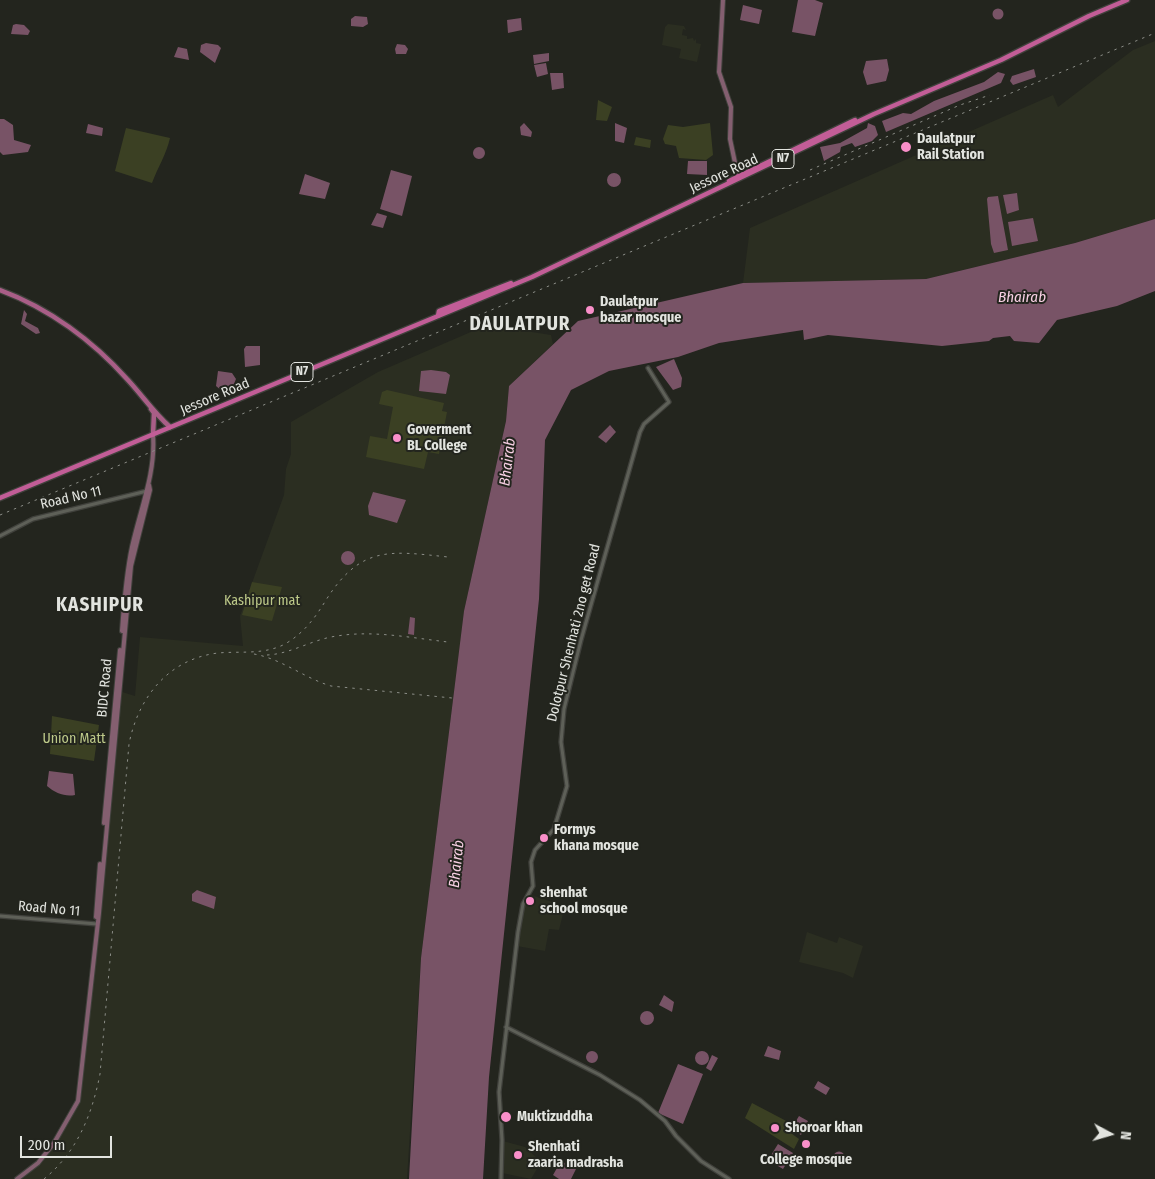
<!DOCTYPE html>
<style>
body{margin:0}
#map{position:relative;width:1155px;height:1179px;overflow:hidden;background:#23251e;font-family:"Fira Sans Condensed",sans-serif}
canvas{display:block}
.north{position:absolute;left:1085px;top:1109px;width:50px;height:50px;-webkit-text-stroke:4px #23251e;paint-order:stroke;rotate:96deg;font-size:14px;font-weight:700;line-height:20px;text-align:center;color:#e2e4df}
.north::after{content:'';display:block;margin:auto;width:18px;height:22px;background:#e2e4df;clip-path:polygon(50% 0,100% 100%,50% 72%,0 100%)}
.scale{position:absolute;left:20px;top:1136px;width:92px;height:22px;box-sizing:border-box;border:2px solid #e2e4df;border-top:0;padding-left:6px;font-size:15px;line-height:18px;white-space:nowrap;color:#e2e4df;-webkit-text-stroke:4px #23251e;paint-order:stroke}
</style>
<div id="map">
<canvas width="1155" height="1179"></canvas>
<div class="north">N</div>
<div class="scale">200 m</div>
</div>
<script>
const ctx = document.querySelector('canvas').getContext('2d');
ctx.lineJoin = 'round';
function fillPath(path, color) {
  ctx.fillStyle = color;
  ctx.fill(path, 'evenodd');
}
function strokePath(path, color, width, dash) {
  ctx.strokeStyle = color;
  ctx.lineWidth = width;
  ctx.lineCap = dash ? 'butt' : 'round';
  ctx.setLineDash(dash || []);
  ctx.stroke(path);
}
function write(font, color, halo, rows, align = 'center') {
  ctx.font = font + ' "Fira Sans Condensed",sans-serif';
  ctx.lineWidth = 4;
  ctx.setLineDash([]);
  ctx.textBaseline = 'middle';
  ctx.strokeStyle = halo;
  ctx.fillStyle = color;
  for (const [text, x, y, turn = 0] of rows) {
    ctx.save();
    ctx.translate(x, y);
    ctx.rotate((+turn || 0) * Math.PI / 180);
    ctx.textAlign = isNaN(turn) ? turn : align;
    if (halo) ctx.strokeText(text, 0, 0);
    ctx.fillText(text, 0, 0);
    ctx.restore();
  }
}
fillPath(new Path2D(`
 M668,24L684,26L686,30L683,29L682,35L687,36V39L693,38L694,41L696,39V43L701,44L697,62L679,58L681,49L662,45L665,27Z
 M1155,41V219L1075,243L926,279L743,283L750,228L1053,95L1058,107L1133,50Z
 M487,325L551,335L553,344L509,386L506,421L464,611L421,958L407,1179H21L41,1163L56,1143L79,1100L119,691L135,696L140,637L243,646L240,616L284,495L286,469L291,454V422L378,372Z
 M531,895L565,906L559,930L549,929L545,951L517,946L524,905Z
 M807,932L837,943L839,937L863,946L853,978L843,973L799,962Z
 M503,1141L525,1147L541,1162L531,1179L502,1173Z`), '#2b2e21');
fillPath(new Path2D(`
 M598,100L612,107L607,121L596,120Z
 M710,123L713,155L706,160L679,158L676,146L665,144L663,139L668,125L683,127Z
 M126,128L170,138C166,155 158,167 152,183L115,171Z
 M636,137L651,140L650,148L634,145Z
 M387,390L444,403L442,411L447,412L439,454L428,452L424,469L366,457L370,436L387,439L393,407L379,404L382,392Z
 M252,582L282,587L272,621L242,615Z
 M52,716L99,725L94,761L50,754Z
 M752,1103L792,1124L788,1131L799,1139L794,1149L745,1118Z`), '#3b4023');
fillPath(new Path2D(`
 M798,0H815L823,3L815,36L792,32Z
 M743,5L762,10L759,24L740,20Z
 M992.5 14a5.5 5.5 0 1 1 11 0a5.5 5.5 0 1 1-11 0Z
 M355,16L367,17L368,24L363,27L351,26V19Z
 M521,18L522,30L508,33L507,20Z
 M16,24L24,25L30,31L28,35L11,34L13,25Z
 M206,43L218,45L221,48L215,63L200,52L201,45Z
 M397,44L405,45L408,49L406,54H396L395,49Z
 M178,47L187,49L189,60L174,57Z
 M549,53V61L534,64L533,55Z
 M887,59L889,70L886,81L867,85L863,72L866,61Z
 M546,63L548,74L537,77L534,65Z
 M1034,69L1036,77L1013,85L1010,81L1012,76Z
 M998,72L1005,74L1001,83L886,132L882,121L903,113L911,114L934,101L984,82Z
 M550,73H563L564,88L552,90Z
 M0,119H4L13,125L14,140L31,145L28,152L3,155L0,152Z
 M524,123L532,132L531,137L521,135L520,127Z
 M615,123L627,128L624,143L615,141Z
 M868,123L875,126L878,135L872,141L855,147L852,143L841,147L840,152L824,161L820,147L840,143L867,128Z
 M88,124L103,128L102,136L86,133Z
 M473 153a6 6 0 1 1 12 0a6 6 0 1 1-12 0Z
 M688,161H707V175L687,174Z
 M391,170L412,176L402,216L380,209Z
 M607 180a7 7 0 1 1 14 0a7 7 0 1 1-14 0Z
 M305,174L330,183L325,199L299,194Z
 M1017,193L1019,210L1007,214L1003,195Z
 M998,196L1008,250L994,253L991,244L987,199L988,197Z
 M377,213L387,216L383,228L371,225Z
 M1033,218L1038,241L1012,246L1008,222Z
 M1155,219V291L1117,306L1057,320L1039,343L1014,341L1010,336L993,338L989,341L942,346L828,335L804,340L803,330L719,343L678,357L609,371L571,390L545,440L539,599L489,1077L483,1179H409L421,958L464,611L506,421L509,386L578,321L743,283L926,279L1075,243Z
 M24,310L27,314L25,321L38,328L40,333L36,334L21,324Z
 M246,346H260V365L245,367L244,349Z
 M674,359L682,378L681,387L673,390L656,367Z
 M431,370L446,372L450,375L446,394L419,391L421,371Z
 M218,371L232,373L236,379L231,391H222L216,386Z
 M610,425L616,432L606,443L598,437Z
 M373,492L406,500L397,523L369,515L368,506Z
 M341 558a7 7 0 1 1 14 0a7 7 0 1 1-14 0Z
 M410,617L415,618L414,635L408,634Z
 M49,771L73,774L75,795C65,797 55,793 47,786Z
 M197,890L216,897L214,909L192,901V894Z
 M664,995L674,1002L672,1012L659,1005Z
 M640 1018a7 7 0 1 1 14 0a7 7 0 1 1-14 0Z
 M768,1046L781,1051L779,1060L764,1056Z
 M695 1058a7 7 0 1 1 14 0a7 7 0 1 1-14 0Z
 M586 1057a6 6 0 1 1 12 0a6 6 0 1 1-12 0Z
 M712,1055L718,1058L711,1071L706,1068Z
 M678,1064L703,1074L683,1124L658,1113Z
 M818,1081L830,1088L826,1095L814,1088Z
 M799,1116L808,1121L801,1135L791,1129Z
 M778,1144L793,1153L783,1169L768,1160Z
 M833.5 1157a5.5 5.5 0 1 1 11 0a5.5 5.5 0 1 1-11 0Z
 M561,1161L576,1169L571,1179H559L553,1175Z`), '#785366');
const tertiary = new Path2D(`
 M0,536L33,519L147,491
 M0,916L97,924
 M506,1027L600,1075L640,1100L665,1121L676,1136L701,1161L729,1179
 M501,1179L502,1140L499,1092L518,932L523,904L533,886L531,862L535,850L554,829L567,786L561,742L564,709L581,640L640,432L644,424L669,402L648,368`);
const secondary = new Path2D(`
 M723,0L719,72L731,107L730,139L738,177
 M122,631C124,603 126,575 132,547C140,510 156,473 153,435
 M104,823L120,650
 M96,917L100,864
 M17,1179L38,1163L54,1143L78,1101L99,913L131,566L150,490L149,485`);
const primary = new Path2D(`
 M0,290C49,308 93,341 127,379C142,395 154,413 170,427
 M151,409L154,413L153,435`);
const trunk = new Path2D(`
 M729,181L855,120
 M438,316L439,311L511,283
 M0,498L532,277L874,114L1001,60L1089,16L1127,0`);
strokePath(tertiary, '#40413c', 5.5);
strokePath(secondary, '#40413c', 6);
strokePath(primary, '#40413c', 7);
strokePath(trunk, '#40413c', 7);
strokePath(tertiary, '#5e6058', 3);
strokePath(secondary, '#845f70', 4);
strokePath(primary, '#a95e87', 4.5);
strokePath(trunk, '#c25d97', 4.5);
strokePath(new Path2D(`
 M810,170L960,105L990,95
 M0,515L1155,33
 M254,654C282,659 304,678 331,686L452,698
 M267,655C291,654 313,639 337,636C373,630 412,638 448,642
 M44,1179C77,1152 92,1115 100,1074L129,744C138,698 168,659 218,653C240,651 264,655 285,644C304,633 315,618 326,600C361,545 390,551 448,557`), '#8c8e88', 1, [2.5, 5]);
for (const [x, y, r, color] of [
 [906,147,6,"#f98fc9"],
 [590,310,5,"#f98fc9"],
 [397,438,5,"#f98fc9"],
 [544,838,5,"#f98fc9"],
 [530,901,5,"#f98fc9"],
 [506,1117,6,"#f98fc9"],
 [775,1128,5,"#f98fc9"],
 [806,1144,5,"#f98fc9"],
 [518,1155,5,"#f98fc9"]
]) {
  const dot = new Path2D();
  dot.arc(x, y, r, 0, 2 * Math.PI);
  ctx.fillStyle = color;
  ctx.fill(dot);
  strokePath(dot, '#23251e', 2);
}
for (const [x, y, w] of [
 [783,159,22],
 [302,372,22]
]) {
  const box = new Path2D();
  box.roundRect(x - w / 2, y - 9.5, w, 19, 4);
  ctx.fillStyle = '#23251e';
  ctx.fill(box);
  strokePath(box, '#e2e4df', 1);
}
write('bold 12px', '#e2e4df', null, [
 ["N7",783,159],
 ["N7",302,372]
]);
write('bold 14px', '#e2e4df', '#23251e', [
 ["Daulatpur",917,139],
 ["Rail Station",917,155],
 ["Daulatpur",600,302],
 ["bazar mosque",600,318],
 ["Goverment",407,430],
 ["BL College",407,446],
 ["Formys",554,830],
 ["khana mosque",554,846],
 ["shenhat",540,893],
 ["school mosque",540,909],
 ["Muktizuddha",517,1117],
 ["Shoroar khan",785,1128],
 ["Shenhati",528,1147],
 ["zaaria madrasha",528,1163],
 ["College mosque",806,1160,"center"]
], 'left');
write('14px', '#e2e4df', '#23251e', [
 ["Jessore Road",724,174,-25],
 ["Jessore Road",215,397,-23],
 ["Road No 11",71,498,-13],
 ["Dolotpur Shenhati 2no get Road",574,633,-76],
 ["BIDC Road",105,688,-85],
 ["Road No 11",49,909,5]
]);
write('14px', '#bdc989', '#23251e', [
 ["Kashipur mat",262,601],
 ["Union Matt",74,739]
]);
write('italic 15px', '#f8d0e4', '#23251e', [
 ["Bhairab",1022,298],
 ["Bhairab",508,462,-83],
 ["Bhairab",457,864,-84]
]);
ctx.letterSpacing = '1px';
write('bold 19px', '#e2e4df', '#23251e', [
 ["DAULATPUR",520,325],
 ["KASHIPUR",100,606]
]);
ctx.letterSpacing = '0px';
</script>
